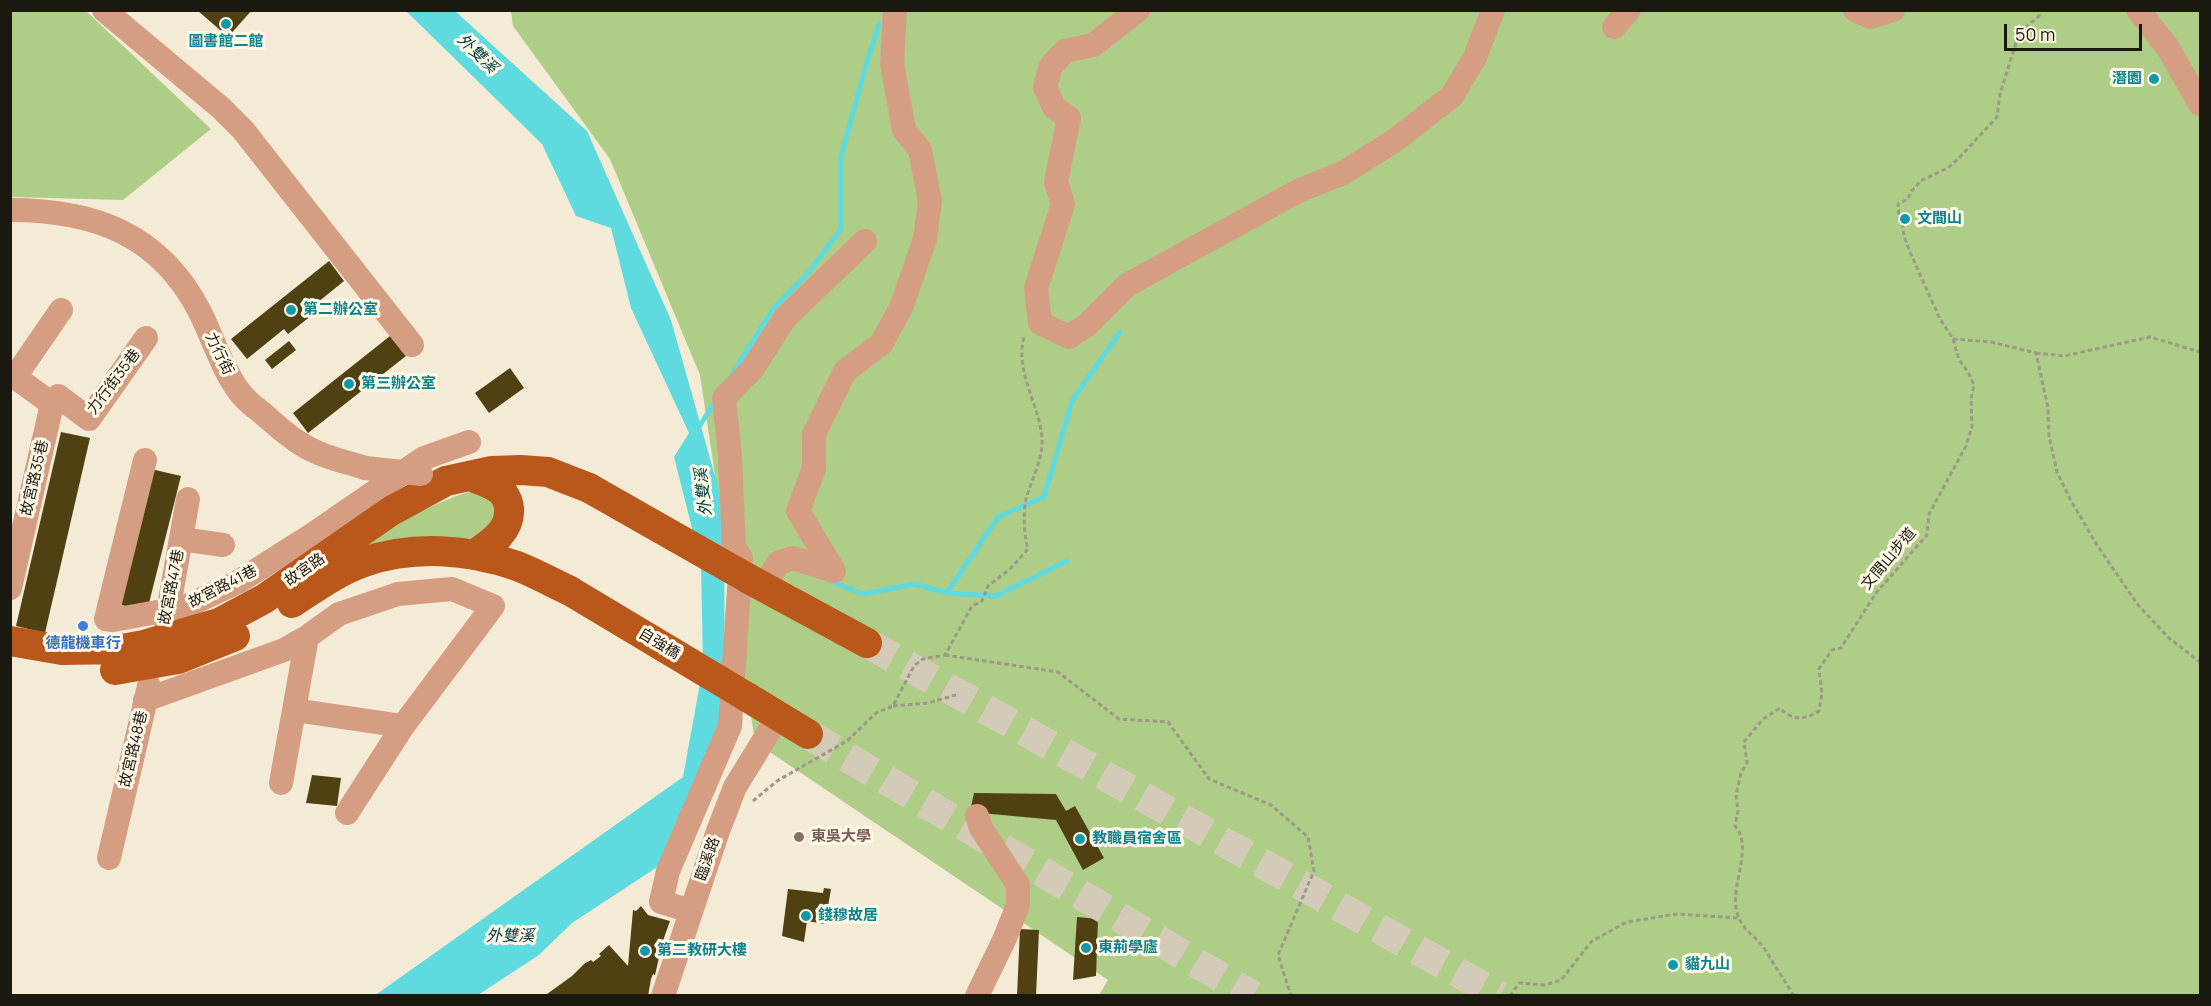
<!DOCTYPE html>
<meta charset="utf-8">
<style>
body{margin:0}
#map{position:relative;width:2211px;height:1006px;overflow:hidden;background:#f3ebd5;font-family:Manrope,sans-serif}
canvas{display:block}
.frame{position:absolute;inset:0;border:12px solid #1b1810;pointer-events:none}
.scale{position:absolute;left:2004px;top:24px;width:138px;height:27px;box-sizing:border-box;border:3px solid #1b1810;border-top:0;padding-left:8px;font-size:18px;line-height:21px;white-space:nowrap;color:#1b1810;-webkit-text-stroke:4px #fff8e7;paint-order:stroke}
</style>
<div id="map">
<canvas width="2211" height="1006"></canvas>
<div class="frame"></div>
<div class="scale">50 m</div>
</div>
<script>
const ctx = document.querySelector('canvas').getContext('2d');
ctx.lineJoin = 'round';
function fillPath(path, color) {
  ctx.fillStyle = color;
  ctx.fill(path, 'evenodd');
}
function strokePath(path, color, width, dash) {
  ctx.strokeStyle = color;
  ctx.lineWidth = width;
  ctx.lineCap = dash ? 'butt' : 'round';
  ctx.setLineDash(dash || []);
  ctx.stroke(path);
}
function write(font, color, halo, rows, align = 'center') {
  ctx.font = font + ' Manrope,"Noto Sans TC",sans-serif';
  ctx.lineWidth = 6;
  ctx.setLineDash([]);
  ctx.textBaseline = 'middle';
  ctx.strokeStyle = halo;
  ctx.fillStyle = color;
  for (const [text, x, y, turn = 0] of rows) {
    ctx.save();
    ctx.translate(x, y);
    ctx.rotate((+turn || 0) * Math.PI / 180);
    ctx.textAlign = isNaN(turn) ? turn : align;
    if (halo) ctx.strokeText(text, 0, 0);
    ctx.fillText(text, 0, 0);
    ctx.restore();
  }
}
fillPath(new Path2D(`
 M11,10L86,11L211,129L123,200L11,197Z
 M511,11H2200V995H1099L1108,980L755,742L700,375L610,159L513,26Z
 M484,488L501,505L490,538L338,560C385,532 430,500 484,488Z`), '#aecd86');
fillPath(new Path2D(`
 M406,11H455L587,131L671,320L724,508L725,717L671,858L572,923L539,955L478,995L374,996L683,777L703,667L701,564L674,457L689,433L631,308L611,228L576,216L542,144Z`), '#5fdbe0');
strokePath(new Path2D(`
 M732,374L773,309L809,272L841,229V157L867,61L879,25
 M697,430L716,400
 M830,581L863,594L915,584L947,593L998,517L1044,497L1072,401L1120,332
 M947,593L996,596L1067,561`), '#5fdbe0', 5);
fillPath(new Path2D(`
 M197,10H252L228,37Z
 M329,261L344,281L312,307L316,312L288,334L284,329L247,359L231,339Z
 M390,336L406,356L308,433L293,413Z
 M289,341L296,350L272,369L265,360Z
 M510,368L524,388L489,413L475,393Z
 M61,432L90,438L45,633L16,626Z
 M151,469L181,476L147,611L117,604Z
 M312,775L341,778L337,806L306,803Z
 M974,793L1056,794L1066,811L1075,806L1104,858L1083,870L1056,820L970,812Z
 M824,888L831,889L825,924L807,921L804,942L782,936L788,889L823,893Z
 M641,906L648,915L670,921L660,949H661L655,975L653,974L651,979L648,996H549L547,994L572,976L584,964L591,960L593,962L601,956L599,954L609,945L628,966L633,910L636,911Z
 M1077,917L1098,919L1096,976L1073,980Z
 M1020,929L1039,930L1036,996H1017Z`), '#504113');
strokePath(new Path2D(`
 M867,643L1500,996
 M808,734L1253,996`), '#d3cbb7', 30, [30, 15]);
strokePath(new Path2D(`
 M1953,339L1991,342L2036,353L2048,408L2049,436L2057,472L2070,499L2097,545L2138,605L2169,638L2200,662
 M2036,353L2064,356L2150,337L2200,352
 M945,655L1058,672L1119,719L1168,722L1209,779L1271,805L1308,837L1314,871L1278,955L1291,996
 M893,706L928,703L956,695
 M753,801L777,781L847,741L876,713L893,706L914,666L923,659L945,655L972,606L982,601L988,586L1010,569L1028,549C1024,535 1023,513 1026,499C1031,481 1041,463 1042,445C1043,408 1014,375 1024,337
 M1510,996L1519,983L1545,985L1561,980L1592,941L1627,922L1677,914L1738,918
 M1794,996C1784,980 1774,964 1764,948C1753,933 1739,929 1736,907C1732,884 1753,845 1735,826L1738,811L1736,795L1741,773L1747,763L1744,742L1763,719L1780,708C1793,721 1804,720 1819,711L1822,693L1819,669L1832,650L1841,648L1876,593L1927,535L1929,514L1966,446L1972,426L1971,399L1974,385L1968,372L1959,360L1953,339L1940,319L1910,252L1904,236L1902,221L1899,219L1898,204L1908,199L1911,191L1915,188L1920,181L1948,168L1959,158L1997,117L2000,94L2017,40L2024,29L2039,16L2040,10`), '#9e9887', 3, [4.5, 3]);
strokePath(new Path2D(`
 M104,10L221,108L243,130L412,345
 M1138,10L1093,45L1065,51L1051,66L1045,87L1054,107L1069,118L1056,182L1063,204L1036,288L1040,323L1069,337L1087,325L1127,285L1298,191L1343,173L1394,141L1452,96L1475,57L1493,10
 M1855,10L1870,17L1893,10
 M2138,10L2168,48L2200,104
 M1614,27L1629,10
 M10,210C94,210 160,234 200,312C213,338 221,366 238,390C244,399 253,406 261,412C274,423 286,435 301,444C320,456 343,461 365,468
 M10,377H15L52,404
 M15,377L61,310
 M145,460L106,619L113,620L185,607L238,582L312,535L424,458L469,442
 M181,539L223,545
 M771,575L778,563L793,558L834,571L798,511L814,468V434L845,371L882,343L902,305L925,239L930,201L920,150L904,130L892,63L895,10
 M10,588L52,404L58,396L89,419L146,338
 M166,623L188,499
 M145,700L284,650L307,637L339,614L398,594L452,589L493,606L403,726L347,813
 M294,710L403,726
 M281,783L307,637
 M109,858L149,686
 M691,911L661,902L668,871L730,726L741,558L734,548L730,456L724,398L753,368L785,318L865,241
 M663,996L718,831L735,787L770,730
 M977,996L1005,938L1018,905V885L981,828L977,816`), '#d59e83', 24);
strokePath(new Path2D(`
 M471,476C479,480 490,483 497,488C504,492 508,500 509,508C511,530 492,543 475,554
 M749,579L867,643
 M292,603C315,588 338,571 364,562C414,545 468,549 517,566C535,573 553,583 570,591
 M10,641L62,650L122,649L144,645L219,623L264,599L391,511L446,481L492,471L521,470L548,472L589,488
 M115,670L178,659L235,636
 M747,697L808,734`), '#b9581a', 30);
strokePath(new Path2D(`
 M365,468L421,474`), '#d59e83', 24);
strokePath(new Path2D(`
 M589,488L749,579
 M570,591L747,697`), '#b9581a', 30);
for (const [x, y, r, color] of [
 [226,24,6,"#0f9aa8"],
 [2154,79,6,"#0f9aa8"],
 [1905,219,6,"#0f9aa8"],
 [291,310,6,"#0f9aa8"],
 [349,384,6,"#0f9aa8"],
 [83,626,6,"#3f7fe0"],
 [799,837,6,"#8d6e63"],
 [1080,839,6,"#0f9aa8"],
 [806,916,6,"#0f9aa8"],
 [1086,948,6,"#0f9aa8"],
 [645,951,6,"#0f9aa8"],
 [1673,965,6,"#0f9aa8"]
]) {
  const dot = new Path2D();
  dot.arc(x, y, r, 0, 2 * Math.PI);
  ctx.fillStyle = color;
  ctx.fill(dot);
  strokePath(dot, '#fff8e7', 2);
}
write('bold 15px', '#0d838f', '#fff8e7', [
 ["圖書館二館",226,42,"center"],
 ["潛園",2142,79,"right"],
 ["文間山",1917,219],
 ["第二辦公室",303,310],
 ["第三辦公室",361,384],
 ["教職員宿舍區",1092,839],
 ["錢穆故居",818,916],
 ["東荊學廬",1098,948],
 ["第二教研大樓",657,951],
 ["貓九山",1685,965]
], 'left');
write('15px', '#1b1810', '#fff8e7', [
 ["力行街",219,354,64],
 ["力行街35巷",114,382,-53],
 ["故宮路35巷",35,478,-77],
 ["文間山步道",1889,559,-50],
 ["故宮路",305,570,-35],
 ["故宮路47巷",172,587,-79],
 ["故宮路41巷",223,587,-27],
 ["自強橋",659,644,31],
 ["故宮路48巷",134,749,-77],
 ["臨溪路",708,859,-71]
]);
write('bold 15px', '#366cbe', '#fff8e7', [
 ["德龍機車行",83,644]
]);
write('bold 15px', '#785e54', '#fff8e7', [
 ["東吳大學",811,837]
], 'left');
write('italic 16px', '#044143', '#fff8e7', [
 ["外雙溪",477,54,44],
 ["外雙溪",704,492,-96],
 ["外雙溪",510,937]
]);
</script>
